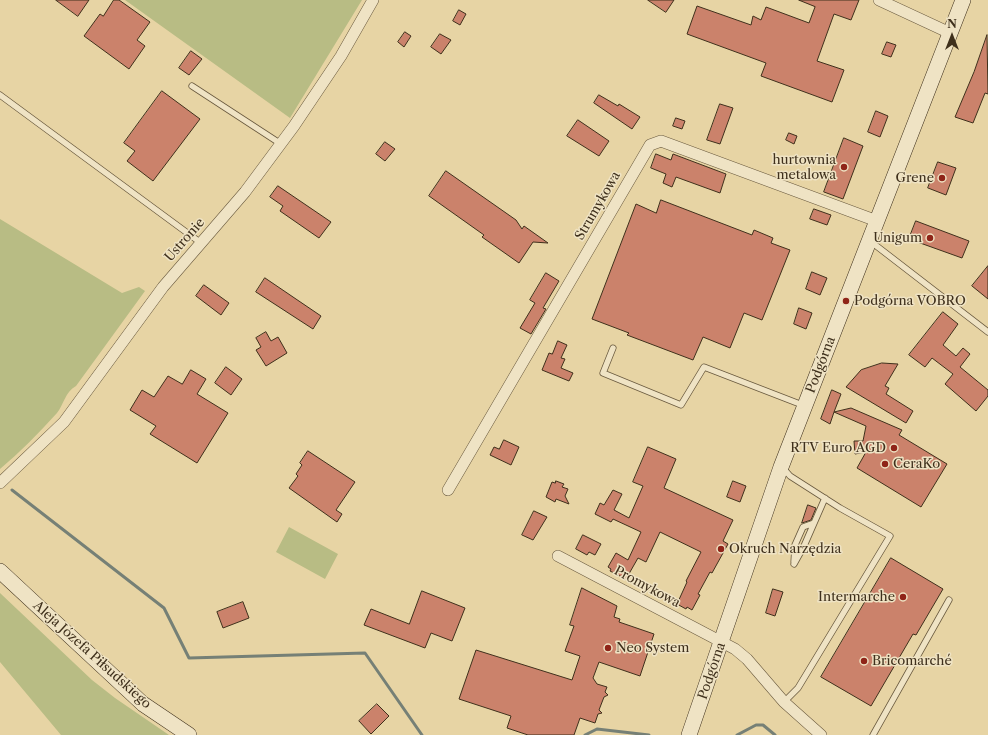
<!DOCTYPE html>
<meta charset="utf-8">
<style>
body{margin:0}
#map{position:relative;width:988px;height:735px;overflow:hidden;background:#e7d4a4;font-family:"Libre Caslon Text",serif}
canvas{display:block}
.north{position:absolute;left:932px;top:16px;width:40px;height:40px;-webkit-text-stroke:3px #efe3c4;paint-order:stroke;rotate:0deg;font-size:11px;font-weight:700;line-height:16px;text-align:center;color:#3f301c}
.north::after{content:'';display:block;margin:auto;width:14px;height:18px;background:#3f301c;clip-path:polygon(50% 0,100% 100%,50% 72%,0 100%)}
</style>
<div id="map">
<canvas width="988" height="735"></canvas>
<div class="north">N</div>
</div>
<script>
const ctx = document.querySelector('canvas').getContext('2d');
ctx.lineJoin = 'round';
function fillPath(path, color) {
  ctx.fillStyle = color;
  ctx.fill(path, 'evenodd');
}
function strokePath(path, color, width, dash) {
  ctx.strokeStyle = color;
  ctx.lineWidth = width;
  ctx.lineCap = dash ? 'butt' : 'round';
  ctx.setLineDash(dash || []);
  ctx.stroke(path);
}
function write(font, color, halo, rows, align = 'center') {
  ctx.font = font + ' "Libre Caslon Text",serif';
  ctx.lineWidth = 3;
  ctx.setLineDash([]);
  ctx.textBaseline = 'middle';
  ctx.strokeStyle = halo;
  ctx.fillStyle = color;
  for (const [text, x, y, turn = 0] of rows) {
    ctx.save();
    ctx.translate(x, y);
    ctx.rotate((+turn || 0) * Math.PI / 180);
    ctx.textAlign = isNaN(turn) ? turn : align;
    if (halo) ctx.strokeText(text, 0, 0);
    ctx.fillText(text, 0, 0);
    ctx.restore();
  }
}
fillPath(new Path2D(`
 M125,0H362L290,118Z
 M0,219L122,293L139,287L145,291L76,386C65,392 64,404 57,413C39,433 20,452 0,469Z
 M289,527L338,554L325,579L276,552Z
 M0,593L92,680L115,698L169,735H61L0,662Z`), '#b8bc84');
strokePath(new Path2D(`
 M12,490L164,608L189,658L365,653L422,735
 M585,735L597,729L649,735
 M737,735L756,725H763L775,735`), '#768076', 3);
const building = new Path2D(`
 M56,0H89L78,16Z
 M114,0H119L150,22L137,40L145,46L129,69L84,36L100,14L103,16Z
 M648,0H674L666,12Z
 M799,0H859L851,20L834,14L817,61L844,70L832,102L761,76L766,63L687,34L697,6L751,25L753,16L761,20L766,7L809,23L815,7Z
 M459,10L466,14L460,25L453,21Z
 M405,32L411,36L404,47L398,42Z
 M440,34L451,40L441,54L431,47Z
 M987,35L988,94L985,93L973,123L955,117L974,72Z
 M887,42L896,45L891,57L882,54Z
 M191,51L202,59L189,75L179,68Z
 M162,91L200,119L153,181L127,161L135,151L124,143Z
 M599,95L618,106L619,104L640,117L632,129L594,103Z
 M720,104L733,108L720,144L707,140Z
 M876,111L888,116L880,137L868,132Z
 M676,118L685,121L682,129L673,126Z
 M578,120L609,141L599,156L567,136Z
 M789,133L797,136L794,144L786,140Z
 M844,138L863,146L843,199L824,192Z
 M385,142L395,149L385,161L376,154Z
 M656,154L671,160L673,154L726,174L720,193L676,177L672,187L663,183L666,174L651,168Z
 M938,162L956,168L946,195L928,188Z
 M446,171L516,220L522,229L524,226L548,243L533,242L519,263L482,237L484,235L429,196Z
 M278,186L331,222L319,238L280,211L283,206L270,197Z
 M661,200L752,235L754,230L773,238L771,243L790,250L762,320L744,313L730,348L703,337L693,360L627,335L629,333L592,319L636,204L656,213Z
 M814,209L831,215L827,225L810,219Z
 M916,221L969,241L962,258L909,239Z
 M988,266V299L972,286Z
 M812,272L827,278L820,295L806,289Z
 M546,273L559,281L543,308L546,309L531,334L520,328L535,303L530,300Z
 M265,278L321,316L313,329L256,292Z
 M204,285L229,303L221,315L196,296Z
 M799,308L812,313L806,329L794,324Z
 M943,312L958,324L943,345L956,356L963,348L970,354L960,367L988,390V396L976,411L945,384L953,374L932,358L925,367L909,355Z
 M266,332L271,341L278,337L287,353L266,366L256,350L261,347L256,338Z
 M558,341L567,345L561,358L565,359L561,368L573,373L569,381L542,370L549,353L552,354Z
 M882,363L898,364L885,386L889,388L886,394L913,411L906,423L846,387L861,370Z
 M226,367L242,379L231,395L215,383Z
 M191,370L206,379L197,394L228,413L197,463L150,434L156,426L130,410L142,390L154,397L168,376L182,384Z
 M832,390L841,394L834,412L851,408L902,430L899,435L947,464L921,507L857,468L866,452L855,454L854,441H863L866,426L834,412L830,424L821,419Z
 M504,440L519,447L511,465L490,455L494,447L499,449Z
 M648,447L676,459L664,488L733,520L723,541L728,544L712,573L710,572L698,594L700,595L692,610L687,607L686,609L677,604L687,582L686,581L701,552L660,532L646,562L638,558L626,579L610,571L611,569L608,567L616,553L628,560L641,532L613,519L611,522L595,514L600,503L604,505L613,490L622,494L614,510L629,518L643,486L633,482Z
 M308,451L355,482L336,510L342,514L337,522L289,488L298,476L296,474L302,465L300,463Z
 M556,481L564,484L562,487L568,489L565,496L569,504L556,499L555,502L546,497L552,482L555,483Z
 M733,481L746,486L740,502L727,497Z
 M808,505L816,508L811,520L802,523Z
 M534,511L547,517L533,540L522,535Z
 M583,535L601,544L595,555L589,552L587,555L576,549Z
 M891,558L943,589L916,635L913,634L871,706L821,677Z
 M582,588L617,606L614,617L620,619L619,622L654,634L640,676L599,662L593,678L597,684L607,687L605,692L608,695L604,697L599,710L602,713L598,714L595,723L580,718L574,735H528L507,728L511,716L459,699L476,650L572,680L580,656L565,651L574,626L570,625Z
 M773,589L783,592L775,616L766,613Z
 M422,591L465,608L452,641L431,633L425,648L364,625L371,609L409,624Z
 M243,602L249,618L223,628L217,612Z
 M377,704L389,716L371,734L359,721Z`);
fillPath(building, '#cb826b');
strokePath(building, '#3f301c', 1);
const service = new Path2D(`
 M192,86L281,144
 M0,95L201,243
 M870,241L988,332
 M613,348L603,373L681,405L704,367L805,406
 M783,468L790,476L840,508L890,536L798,688L784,702
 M794,562L795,545L803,527L814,523
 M794,564L804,546L825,498
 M873,735L949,600`);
const minor = new Path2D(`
 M879,0L950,33
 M0,483L64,422L163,287L245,192L294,126L341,56L373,0
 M448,490L650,145L661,141L877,221
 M558,556L735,649L747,659L784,702L821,735`);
const secondary = new Path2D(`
 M0,571L143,704L189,735
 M689,735L781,467L963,0`);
strokePath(service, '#69593e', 7);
strokePath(minor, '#69593e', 12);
strokePath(secondary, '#3f301c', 16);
strokePath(service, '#efe3c4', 5.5);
strokePath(minor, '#efe3c4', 11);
strokePath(secondary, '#efe3c4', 15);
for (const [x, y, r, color] of [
 [844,167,4,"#8f2418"],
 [942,178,4,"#8f2418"],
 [930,238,4,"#8f2418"],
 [846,301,4,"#8f2418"],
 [894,448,4,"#8f2418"],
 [885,464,4,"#8f2418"],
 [721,549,4,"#8f2418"],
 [903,597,4,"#8f2418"],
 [608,648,4,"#8f2418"],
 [864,661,4,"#8f2418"]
]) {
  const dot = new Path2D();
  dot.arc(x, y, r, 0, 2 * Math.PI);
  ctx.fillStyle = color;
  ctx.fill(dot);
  strokePath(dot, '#efe3c4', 1.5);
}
write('13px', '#3f301c', '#efe3c4', [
 ["hurtownia",836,160],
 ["metalowa",836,175],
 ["Grene",934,178],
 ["Unigum",922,238],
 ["Podgórna VOBRO",854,301,"left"],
 ["RTV Euro AGD",886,448],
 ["CeraKo",893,464,"left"],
 ["Okruch Narzędzia",729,549,"left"],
 ["Intermarche",895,597],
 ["Neo System",616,648,"left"],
 ["Bricomarché",872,661,"left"]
], 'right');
write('13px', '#3f301c', '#efe3c4', [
 ["Strumykowa",598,206,-60],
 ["Ustronie",185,240,-49],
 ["Podgórna",821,365,-69],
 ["Promykowa",647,587,28],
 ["Aleja Józefa Piłsudskiego",92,655,42],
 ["Podgórna",712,671,-71]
]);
</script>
